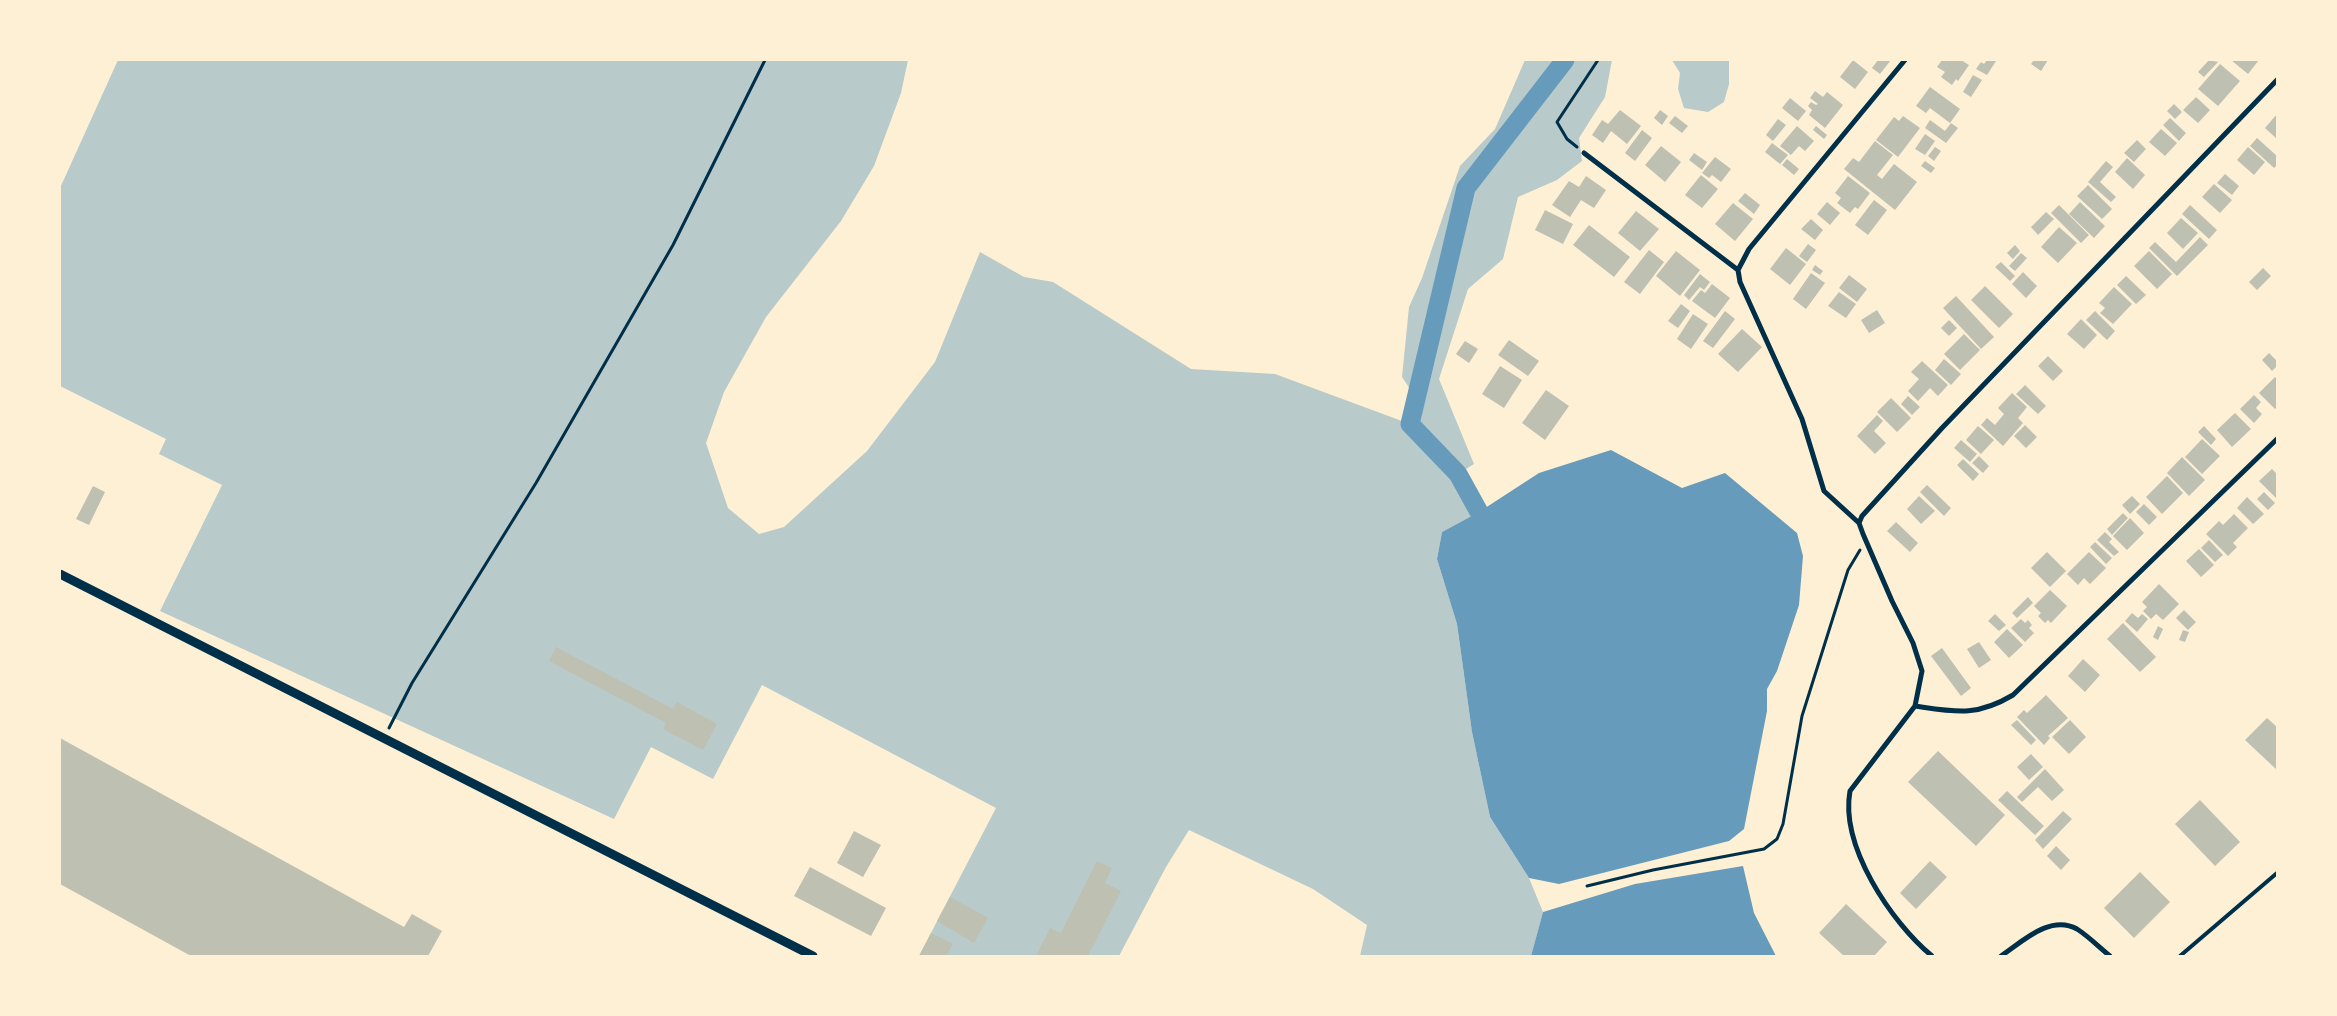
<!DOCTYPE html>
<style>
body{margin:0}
#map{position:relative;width:2337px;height:1016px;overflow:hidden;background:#fdf0d5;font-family:"Fira Sans",sans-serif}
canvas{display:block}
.frame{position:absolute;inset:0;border:61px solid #fdf0d5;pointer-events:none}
</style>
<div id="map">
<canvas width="2337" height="1016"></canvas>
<div class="frame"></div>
</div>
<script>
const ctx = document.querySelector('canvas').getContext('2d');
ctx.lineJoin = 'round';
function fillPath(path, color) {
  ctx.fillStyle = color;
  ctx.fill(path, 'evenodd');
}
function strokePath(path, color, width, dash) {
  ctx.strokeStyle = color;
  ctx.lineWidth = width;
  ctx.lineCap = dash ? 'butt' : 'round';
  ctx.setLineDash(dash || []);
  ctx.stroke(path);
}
fillPath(new Path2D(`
 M118,60H908L901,93L874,166L841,221L766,317L724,392L706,443L728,508L759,534L784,527L867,451L935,362L980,252L1024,277L1053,282L1191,369L1275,374L1410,424V389L1402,377L1409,307L1422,278L1460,166L1495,129L1525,60H1612L1605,97L1579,138L1582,161L1557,180L1518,197L1503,259L1468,289L1439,379L1474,464L1458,474L1479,512L1442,532L1437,559L1457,624L1472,732L1490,817L1529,878L1543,912L1531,956H1360L1367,925L1313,889L1189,830L1166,867L1119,956H919L996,808L762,685L713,779L651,747L614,819L160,611L222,485L159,454L166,439L60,386V188Z
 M1672,60H1729V84L1724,102L1708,112L1684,108L1678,89L1680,73Z`), '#b9caca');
fillPath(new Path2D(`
 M1611,450L1682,488L1725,473L1797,533L1803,556L1799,605L1777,671L1767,689V711L1744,829L1729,841L1559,884L1529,878L1490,817L1472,732L1457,624L1437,559L1442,532L1479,512L1539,473Z
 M1743,866L1754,913L1776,956H1531L1543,912L1635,884Z`), '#669bbc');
strokePath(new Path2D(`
 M1479,512L1458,474L1410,424L1466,188L1565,60`), '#669bbc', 19);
fillPath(new Path2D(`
 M1853,60L1868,72L1855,89L1840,77Z
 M1878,60H1891L1880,74L1872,68Z
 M1942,60H1961L1969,65L1958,81L1956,79L1952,85L1941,77L1945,72L1937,67Z
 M1987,60L1996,61L1987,75L1976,69L1981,62L1984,64Z
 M2034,60H2048L2041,71L2031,64Z
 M2209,60L2218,62L2204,77L2198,72Z
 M2231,60H2259L2248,74Z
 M2220,64L2240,81L2218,106L2198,89Z
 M1973,75L1982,80L1971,97L1963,92Z
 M1930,87L1960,109L1950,123L1930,108L1926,113L1916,106Z
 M1815,91L1823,97L1827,92L1843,105L1825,128L1809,115L1812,110L1808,106L1811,102L1816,105L1818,104L1810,98Z
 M2196,97L2210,110L2198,123L2183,110Z
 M1790,98L1806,111L1798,121L1782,108Z
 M2174,104L2182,112L2175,119L2167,111Z
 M1620,110L1641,126L1627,144L1611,131L1603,143L1592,135L1602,120L1608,124Z
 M1660,110L1668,116L1662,125L1654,118Z
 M2277,114V139L2265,128Z
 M1675,116L1688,126L1682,133L1669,123Z
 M1903,116L1920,128L1898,157L1876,140L1894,117L1899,121Z
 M2170,118L2186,133L2179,141L2163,125Z
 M1778,119L1786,125L1773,141L1766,135Z
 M1930,120L1945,131L1951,123L1958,128L1946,143L1925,128Z
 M1797,126L1814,141L1805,151L1799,146L1791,155L1780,146Z
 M1816,126L1827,135L1824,139L1813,130Z
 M2161,129L2177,143L2165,156L2149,142Z
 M1642,130L1652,138L1635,161L1625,153Z
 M1925,134L1935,141L1925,155L1915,149Z
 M2257,138L2277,156V165L2274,168L2250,146Z
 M2137,140L2146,149L2134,162L2124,153Z
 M1875,141L1893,155L1877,175L1882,179L1894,164L1917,182L1895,210L1844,169L1853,158L1859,162Z
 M1772,143L1788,155L1780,164L1765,152Z
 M1661,146L1681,162L1665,182L1645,165Z
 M1935,147L1941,151L1934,161L1928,156Z
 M2248,147L2265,162L2254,175L2237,160Z
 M1694,153L1707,162L1702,170L1689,160Z
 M1715,157L1731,169L1721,182L1712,175L1709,178L1702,173Z
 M2127,158L2145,175L2133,189L2115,172Z
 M1787,159L1799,169L1794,175L1782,165Z
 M1925,161L1935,168L1931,173L1921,166Z
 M2106,161L2113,167L2100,182L2116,197L2111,202L2088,182Z
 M2225,174L2239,186L2232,195L2217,183Z
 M1701,175L1718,189L1702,208L1685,195Z
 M1586,176L1606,190L1594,208L1581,200L1570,217L1552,205L1569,181L1579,187Z
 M1848,176L1870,193L1858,209L1855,207L1850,213L1837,203L1841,198L1835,193Z
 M2214,184L2232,200L2220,213L2202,197Z
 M2088,185L2112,209L2102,219L2077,196Z
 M1745,193L1760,205L1754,214L1738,201Z
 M1874,200L1887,210L1868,235L1855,225Z
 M1827,202L1840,213L1830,225L1817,214Z
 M2080,202L2105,226L2094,238L2069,214Z
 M1733,203L1753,219L1735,241L1715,224Z
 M2059,205L2089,235L2081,243L2051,213Z
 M2190,205L2217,230L2209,239L2182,214Z
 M1545,210L1573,224L1563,244L1535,230Z
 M1636,211L1659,229L1640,251L1618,233Z
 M2046,212L2054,219L2038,235L2031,227Z
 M2181,218L2198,233L2183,249L2167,233Z
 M1811,219L1823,230L1815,240L1801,229Z
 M1589,225L1630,257L1614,277L1573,245Z
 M2059,227L2077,243L2058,263L2041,247Z
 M2200,237L2208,245L2177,276L2149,248L2155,242L2176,262Z
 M1808,244L1816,250L1807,262L1799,256Z
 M2015,245L2020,251L2013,259L2007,253Z
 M1786,248L1806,264L1790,285L1770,269Z
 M1649,250L1664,262L1640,294L1624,282Z
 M1676,251L1700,270L1680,296L1656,276Z
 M2149,251L2172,274L2157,289L2134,266Z
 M2021,253L2027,258L2015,271L2009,266Z
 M2001,262L2015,276L2010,281L1995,267Z
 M1815,265L1823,271L1820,275L1812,270Z
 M2263,268L2271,276L2257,290L2249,282Z
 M2023,272L2037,286L2026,298L2012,284Z
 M1811,273L1825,283L1806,309L1793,299Z
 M1700,274L1710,282L1704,290L1700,287L1689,300L1684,295Z
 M1849,275L1867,289L1857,302L1839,288Z
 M2126,276L2146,295L2136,304L2117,285Z
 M1712,284L1730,298L1715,318L1692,301L1701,290L1705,293Z
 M1985,286L2013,314L1999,328L1971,300Z
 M2114,287L2132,304L2113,324L2100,313L2105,308L2099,303Z
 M1839,292L1856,304L1846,318L1828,306Z
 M1956,296L1994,337L1981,349L1943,308Z
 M1681,304L1690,311L1678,328L1668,321Z
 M1877,310L1885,323L1869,333L1861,320Z
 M1725,311L1735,319L1713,348L1703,341Z
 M2095,311L2115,331L2107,340L2086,320Z
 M1693,314L1708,324L1691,349L1677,339Z
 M2081,319L2097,335L2084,349L2067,334Z
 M1949,320L1957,328L1949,336L1941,328Z
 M1742,329L1762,347L1738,372L1718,354Z
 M1964,334L1980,350L1960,370L1944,354Z
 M1509,340L1539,361L1528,376L1498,355Z
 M1465,341L1478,349L1469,363L1456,354Z
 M2269,353L2277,361V366L2272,371L2262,360Z
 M2048,356L2063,371L2053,381L2038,366Z
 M1944,359L1961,374L1951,385L1935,370Z
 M1922,361L1948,385L1938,396L1930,388L1918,401L1908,391L1919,379L1911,372Z
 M1500,366L1522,380L1504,408L1482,394Z
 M2275,377L2277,379V407L2275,409L2259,393Z
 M2025,385L2046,406L2038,414L2016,394Z
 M1546,390L1569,406L1545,440L1522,423Z
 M2012,393L2027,407L2018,418L2023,423L2003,446L1981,425L1987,418L1995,425L2004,414L1998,408Z
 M2254,395L2261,402L2256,408L2262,414L2254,423L2240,409Z
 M1908,396L1920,407L1912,415L1901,404Z
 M1891,398L1911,418L1897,432L1877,412Z
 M2235,413L2251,429L2232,447L2217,430Z
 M1877,415L1883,421L1874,431L1886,443L1875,454L1857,436Z
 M2025,425L2037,437L2026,448L2014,436Z
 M1978,426L1994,440L1981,454L1966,440Z
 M2204,426L2216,439L2211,445L2198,432Z
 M2202,439L2220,456L2202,474L2185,457Z
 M1961,440L1977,454L1970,462L1954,448Z
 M1979,456L1989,466L1983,473L1972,463Z
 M2182,457L2205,480L2189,496L2167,473Z
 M1963,459L1979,474L1973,481L1957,465Z
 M2272,469L2277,474V499L2259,481Z
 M2167,476L2183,493L2162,514L2146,497Z
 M1927,485L1951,508L1944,516L1920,492Z
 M93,486L105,492L89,525L76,519Z
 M2264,492L2275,503L2268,510L2257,499Z
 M1919,496L1935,511L1921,524L1907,509Z
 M2132,496L2140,504L2130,514L2122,505Z
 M2247,497L2264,514L2253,524L2237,508Z
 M2144,504L2157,517L2149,525L2136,512Z
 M2123,513L2128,518L2112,535L2107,529Z
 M2234,514L2248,528L2233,543L2237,547L2228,556L2206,534L2219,521L2223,525Z
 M2130,518L2144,533L2127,550L2113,536Z
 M1896,522L1918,543L1910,552L1887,531Z
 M2105,532L2112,539L2109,542L2119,552L2114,556L2097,540Z
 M2209,540L2223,555L2215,562L2201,548Z
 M2095,542L2112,558L2106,564L2090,547Z
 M2199,549L2214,565L2201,577L2186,561Z
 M2047,552L2066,571L2050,587L2031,568Z
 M2089,552L2106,568L2090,584L2084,578L2078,585L2067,574Z
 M2159,584L2179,604L2163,620L2156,614L2151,619L2143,611L2147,607L2142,602Z
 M2050,590L2067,606L2051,623L2048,620L2045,623L2038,616L2041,613L2034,606Z
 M2028,597L2033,603L2017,618L2012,613Z
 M2184,610L2196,622L2188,630L2176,618Z
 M2132,613L2138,618L2142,614L2148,619L2137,632L2125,621Z
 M1995,614L2006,625L1999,631L1988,621Z
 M2021,619L2025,623L2028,620L2032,625L2029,628L2034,633L2025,642L2011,628Z
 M2123,623L2156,657L2140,672L2107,639Z
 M2158,626L2163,629L2158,640L2153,637Z
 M2007,629L2023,645L2009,658L1994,642Z
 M2183,630L2189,632L2185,642L2179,640Z
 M1979,642L1991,660L1979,668L1967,649Z
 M556,647L673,709L677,702L717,724L703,750L663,729L666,723L549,661Z
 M1942,648L1971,688L1961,696L1931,656Z
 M2083,659L2100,675L2085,692L2068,676Z
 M2046,695L2068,718L2048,736L2050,738L2044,745L2017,717L2024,710L2027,713Z
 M2267,718L2277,727V770L2245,740Z
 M2017,720L2036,740L2031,745L2011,725Z
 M2070,720L2086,737L2069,754L2052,737Z
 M60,738L404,927L412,914L442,931L428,956H191L60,884Z
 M1938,751L2005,815L1976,846L1908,782Z
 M2031,754L2043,767L2029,780L2017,767Z
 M2045,769L2064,790L2052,801L2038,787L2022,802L2017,797Z
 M2007,791L2044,826L2035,835L1998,800Z
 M2200,800L2240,842L2215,866L2175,824Z
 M2063,811L2072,819L2043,849L2035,840Z
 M854,831L881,845L863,877L837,863Z
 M2056,846L2070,860L2061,870L2047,856Z
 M1097,861L1112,868L1105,883L1121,891L1088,956H1036L1050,928L1061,933Z
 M1930,861L1947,877L1916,909L1900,893Z
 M810,867L886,908L871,936L794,896Z
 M2140,872L2170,902L2134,938L2104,908Z
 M950,897L988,918L974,943L937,921Z
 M1846,904L1887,942L1874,956H1844L1819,933Z
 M931,933L953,944L946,956H919Z`), '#bec0b2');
strokePath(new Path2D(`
 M1577,147L1567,139L1557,122L1598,60
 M389,728L412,683L536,483L673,245L765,60
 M1587,886L1653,870L1764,849L1777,839L1783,824L1802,716L1848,570L1860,550`), '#003049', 3);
strokePath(new Path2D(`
 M2180,956L2277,873`), '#003049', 4);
strokePath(new Path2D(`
 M1584,153L1738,270
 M1859,523L1824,491L1802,419L1740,282L1738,270L1749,249L1905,60
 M1915,706C1956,712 1976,717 2013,695L2277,439
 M1932,956C1891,922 1840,846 1850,791L1915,706L1922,671L1913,643L1892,601L1863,534L1859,523L1862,516L1942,428L2277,80
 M2001,956C2022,942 2050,914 2077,929C2088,936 2099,947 2110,956`), '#003049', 5);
strokePath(new Path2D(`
 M60,574L813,956`), '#003049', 9);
</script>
